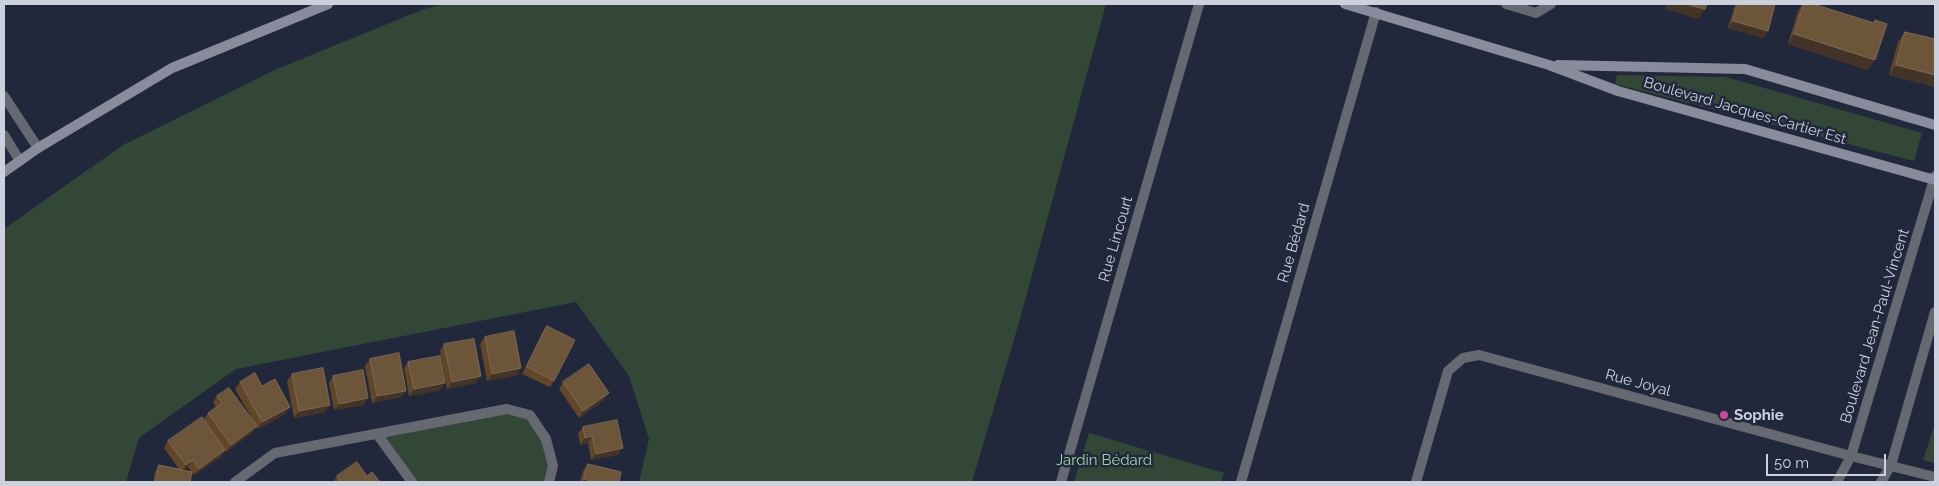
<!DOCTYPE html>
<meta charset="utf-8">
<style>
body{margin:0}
#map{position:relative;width:1939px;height:486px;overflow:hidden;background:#22283b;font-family:Raleway,sans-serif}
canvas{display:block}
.frame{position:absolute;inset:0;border:5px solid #ccd1dd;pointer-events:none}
.scale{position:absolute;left:1766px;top:454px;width:120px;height:22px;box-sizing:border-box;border:2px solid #ccd1dd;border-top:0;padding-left:6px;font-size:15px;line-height:18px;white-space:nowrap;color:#ccd1dd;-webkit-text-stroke:4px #22283b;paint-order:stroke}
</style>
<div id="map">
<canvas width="1939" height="486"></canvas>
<div class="frame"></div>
<div class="scale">50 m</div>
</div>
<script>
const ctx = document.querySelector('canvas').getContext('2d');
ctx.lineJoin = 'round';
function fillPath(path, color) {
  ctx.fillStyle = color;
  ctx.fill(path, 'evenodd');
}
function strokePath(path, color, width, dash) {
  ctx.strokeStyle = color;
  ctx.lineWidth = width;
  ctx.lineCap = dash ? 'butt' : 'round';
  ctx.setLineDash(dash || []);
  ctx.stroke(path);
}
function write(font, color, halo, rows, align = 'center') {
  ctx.font = font + ' Raleway,sans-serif';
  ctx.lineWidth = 5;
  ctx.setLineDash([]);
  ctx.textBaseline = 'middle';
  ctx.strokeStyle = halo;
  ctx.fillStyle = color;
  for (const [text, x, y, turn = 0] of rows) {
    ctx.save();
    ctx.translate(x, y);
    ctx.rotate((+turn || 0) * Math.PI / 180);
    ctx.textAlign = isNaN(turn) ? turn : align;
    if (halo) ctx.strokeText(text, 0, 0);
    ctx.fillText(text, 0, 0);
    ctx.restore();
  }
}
fillPath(new Path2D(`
 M446,4H1106L1018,326L972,482H639L649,439L629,376L576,302L236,369L139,438L126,482H4V229L123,145L277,69L424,9Z
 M1617,75L1726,77L1922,133L1914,161L1615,84Z
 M507,409L530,415L546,439L549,482H412L377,434Z
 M1935,424V463L1923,460Z
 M1089,433L1224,473L1221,482H1074Z`), '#334736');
strokePath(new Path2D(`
 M1506,4L1536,13L1551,4
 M4,96L38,148
 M4,135L20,161
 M377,434L412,482
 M235,482L275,453L507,409L530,415L546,439L553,466L549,482
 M1061,482L1199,4
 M1241,482L1376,12
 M1416,482L1448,371L1463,358L1479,355L1851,456L1935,477`), '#666872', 10);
strokePath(new Path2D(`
 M1837,482L1851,456L1935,176
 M1881,482L1891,465L1935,312`), '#666872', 10);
strokePath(new Path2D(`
 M1345,4L1549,65L1618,91L1935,180
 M1558,65L1745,69L1935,125
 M4,172L38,148L172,68L328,4`), '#898c9c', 10);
fillPath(new Path2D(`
 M1735,4H1775L1768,31L1763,38L1728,28Z
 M1803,4H1813L1873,23L1875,20L1868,70L1788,44L1798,11Z
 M1905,32L1935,39V87L1889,75L1898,42Z
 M547,326L554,381L550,387L522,374L542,333Z
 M485,337L521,368L517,375L487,381L480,344Z
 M444,344L476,383L447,389L440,351Z
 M370,359L406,391L401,397L372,403L365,366Z
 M408,362L440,390L409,396L404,368Z
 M292,374L325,412L294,418L287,381Z
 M333,376L368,398L363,405L334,410L329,383Z
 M240,382L262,386L290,407L285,414L258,429L256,427L252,433L226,452L225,450L221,457L194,475L188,467L183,470L190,482H153L155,472L159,465L179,469L164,448L168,441L204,419L208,413L216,407L213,403L217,396L254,422L235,389Z
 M563,382L604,400L579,418L559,389Z
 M583,427L618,455L591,460L588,443L580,445L578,434Z
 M588,464L619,482H580L583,471Z
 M337,476H367L380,482H333Z`), '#614627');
fillPath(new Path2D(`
 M1668,4H1687L1705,9L1698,19L1664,9Z
 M1733,21L1768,31L1763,38L1728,28Z
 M1794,34L1875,60L1868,70L1788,44Z
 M1896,65L1935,75V87L1889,75Z
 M521,368L517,375L487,381L492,374Z
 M481,376L476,383L447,389L452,382Z
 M445,383L440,390L409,396L414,389Z
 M406,391L401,397L372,403L377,396Z
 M609,393L604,400L579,418L583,411Z
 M368,398L363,405L334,410L339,404Z
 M330,405L325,412L294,418L299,411Z
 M290,407L285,414L258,429L262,422Z
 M257,426L252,433L226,452L231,445Z
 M592,436L588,443L580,445L585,438Z
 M623,448L618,455L591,460L596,454Z
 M225,450L221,457L194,475L199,469Z
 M193,460L188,467L181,472L186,465Z
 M584,479L594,482H582Z`), '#433427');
const building = new Path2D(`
 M1687,4H1707L1705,9Z
 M1738,4H1775L1768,31L1733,21Z
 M1804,4H1813L1874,23L1875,20L1887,24L1875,60L1794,34Z
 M1905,32L1935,39V75L1896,65Z
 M547,326L575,340L554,381L527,367Z
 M514,331L521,368L492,374L485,337Z
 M474,339L481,376L452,382L444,344Z
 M399,353L406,391L377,396L370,359Z
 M440,356L445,383L414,389L408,362Z
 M589,364L609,393L583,411L563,382Z
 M323,368L330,405L299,411L292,374Z
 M363,370L368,398L339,404L333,376Z
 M255,373L262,386L275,379L290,407L262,422L240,382Z
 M229,388L257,426L231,445L208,413L222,403L217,396Z
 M202,417L225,450L199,469L193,460L186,465L168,441Z
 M617,420L623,448L596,454L592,436L585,438L583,427Z
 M357,462L367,476L372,472L380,482H341L337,476Z
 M588,464L621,472L619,482H594L584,479Z
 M159,465L192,472L190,482H156Z`);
fillPath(building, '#6d553a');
strokePath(building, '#7c6954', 1);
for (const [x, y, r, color] of [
 [1724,415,5,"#d1479c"]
]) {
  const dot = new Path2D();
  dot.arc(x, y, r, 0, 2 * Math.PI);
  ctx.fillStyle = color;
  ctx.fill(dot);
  strokePath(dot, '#22283b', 2);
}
write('15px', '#ccd1dd', '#22283b', [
 ["Boulevard Jacques-Cartier Est",1745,111,16],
 ["Rue Lincourt",1116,239,-74],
 ["Rue Bédard",1294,243,-74],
 ["Boulevard Jean-Paul-Vincent",1875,326,-73],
 ["Rue Joyal",1638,383,15]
]);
write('bold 15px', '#ccd1dd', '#22283b', [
 ["Sophie",1734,415]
], 'left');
write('15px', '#99d7a5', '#22283b', [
 ["Jardin Bédard",1104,460]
]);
</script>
